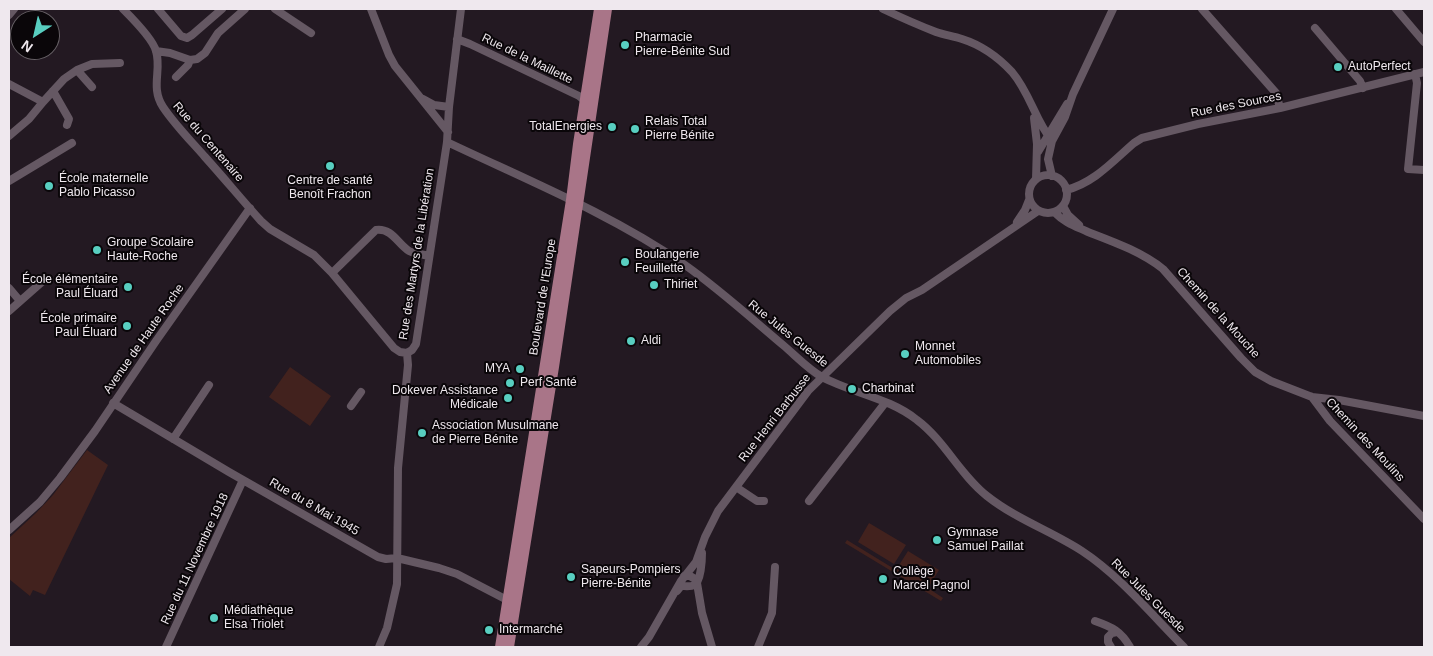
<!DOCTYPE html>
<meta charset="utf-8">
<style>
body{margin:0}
#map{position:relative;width:1433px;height:656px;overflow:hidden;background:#231922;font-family:Arial,sans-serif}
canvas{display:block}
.frame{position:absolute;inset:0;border:10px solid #efe8ee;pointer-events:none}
.north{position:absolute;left:10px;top:10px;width:50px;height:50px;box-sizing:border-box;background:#0a0609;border:1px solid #666065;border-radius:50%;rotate:215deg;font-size:14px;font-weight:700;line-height:20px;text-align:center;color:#efe8ee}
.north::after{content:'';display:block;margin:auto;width:18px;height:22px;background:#58cec0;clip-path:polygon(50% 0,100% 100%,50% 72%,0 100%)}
</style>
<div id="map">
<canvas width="1433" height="656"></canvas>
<div class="frame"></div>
<div class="north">N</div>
</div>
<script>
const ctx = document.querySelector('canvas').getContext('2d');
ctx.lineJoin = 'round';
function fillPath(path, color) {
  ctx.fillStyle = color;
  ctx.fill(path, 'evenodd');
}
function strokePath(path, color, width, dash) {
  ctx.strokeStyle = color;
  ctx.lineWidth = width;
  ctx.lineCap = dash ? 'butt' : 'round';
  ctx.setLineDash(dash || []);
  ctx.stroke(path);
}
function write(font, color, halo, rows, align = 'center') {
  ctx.font = font + ' Arial,sans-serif';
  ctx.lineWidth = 4;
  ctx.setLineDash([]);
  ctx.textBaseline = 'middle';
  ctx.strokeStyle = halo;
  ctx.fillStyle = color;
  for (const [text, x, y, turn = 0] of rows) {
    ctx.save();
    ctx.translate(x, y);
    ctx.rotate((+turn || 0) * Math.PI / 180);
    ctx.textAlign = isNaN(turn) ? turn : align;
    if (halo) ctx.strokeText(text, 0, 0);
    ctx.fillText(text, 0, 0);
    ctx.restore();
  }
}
fillPath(new Path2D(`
 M290,367L331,396L310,426L269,397Z
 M87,450L108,465L45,595L33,590L30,596L9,579V538L36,513L53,495Z
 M869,523L906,545L894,564L858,542Z
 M847,540L896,570L908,551L939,570L928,588L943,598L941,601L845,543Z`), '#42221e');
strokePath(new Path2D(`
 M123,9C132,18 153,39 156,51C162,70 150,87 163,107C175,125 191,141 205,157C224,178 242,200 261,221L270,229L314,255L332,273L394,348L400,352L407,353
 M158,9L181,36L187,38L192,35L222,9
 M275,9L311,33
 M371,9L389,55L395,66L448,132
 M883,9C900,17 918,25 936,32C944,35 953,36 962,39C981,45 998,57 1012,72C1030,93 1035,120 1052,141
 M1202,9L1276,93L1280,108
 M1396,9L1424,42
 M9,15L14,9
 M1315,28L1360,81L1363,88
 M457,39L470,44L579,96L585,101
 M156,51L170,53L190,60L197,59L205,53L218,33L245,9
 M77,70L92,64L120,63
 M1415,74L1417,83L1408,169L1424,170
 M176,77L188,65L190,60
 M9,84L43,102L29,119L9,136
 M53,91L69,119L67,125
 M423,99L434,105L449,107
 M43,102L64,79L77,70L92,87
 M1034,118L1037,144L1036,179
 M447,142C527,180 611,214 685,265C719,289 751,318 783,345C796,356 808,369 822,377C852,393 890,398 917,420C945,441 960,475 987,496C1016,519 1051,531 1082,551C1120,576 1152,615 1184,647
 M1038,152L1067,104
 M1029 194a19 19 0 1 1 38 0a19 19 0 1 1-38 0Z
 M1052,176L1048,159L1052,141L1065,117L1073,94L1113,9
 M9,181L72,143
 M1066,190C1094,183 1113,161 1134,143L1142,138L1198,124L1280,108L1424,72
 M1063,206L1068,215L1079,225
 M1054,212C1065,223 1075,226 1088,232C1114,242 1142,252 1163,269L1241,358L1255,372L1271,381L1312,397L1339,400L1424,416
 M1017,222L1025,210L1029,200
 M332,273L376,230C392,228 397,243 409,251C415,254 423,254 429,256
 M9,288L20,301
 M9,311L43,281
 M1312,397L1330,421L1424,519
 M113,403L229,472L378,557L386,559L397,558L439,568L457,574L511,602
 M351,406L361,392
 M173,439L209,385
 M736,487L757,501H764
 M809,501L885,403
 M9,530L40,502L60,478L95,431L156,341L250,208
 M684,576H690L695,579L697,583L702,613L712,647
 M677,591L681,586C685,586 691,587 694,585C701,582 702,560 702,553
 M1095,621C1112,627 1121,631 1130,647
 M166,647L243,480
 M379,647L387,628L397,584L398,468L408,365L407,353L412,350L416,344L447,142L449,107L461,9
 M641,647L649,637L681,581L696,562L705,537L718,511L808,391L890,311L906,298L922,290L1038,211
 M758,647L772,613L775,567
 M1111,647L1108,642V637L1112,633L1117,632`), '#655863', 8);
strokePath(new Path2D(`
 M500,647L571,200L578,144L599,9
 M509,647L554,367L607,9`), '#a97588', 10);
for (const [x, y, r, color] of [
 [625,45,5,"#58cec0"],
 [1338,67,5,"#58cec0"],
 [612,127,5,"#58cec0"],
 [635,129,5,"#58cec0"],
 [330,166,5,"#58cec0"],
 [49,186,5,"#58cec0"],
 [97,250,5,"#58cec0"],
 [625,262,5,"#58cec0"],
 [654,285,5,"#58cec0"],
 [128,287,5,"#58cec0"],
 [127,326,5,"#58cec0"],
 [631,341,5,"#58cec0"],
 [905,354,5,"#58cec0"],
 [520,369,5,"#58cec0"],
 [510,383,5,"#58cec0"],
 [852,389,5,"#58cec0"],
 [508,398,5,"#58cec0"],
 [422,433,5,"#58cec0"],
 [937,540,5,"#58cec0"],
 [571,577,5,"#58cec0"],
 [883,579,5,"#58cec0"],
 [214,618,5,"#58cec0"],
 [489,630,5,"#58cec0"]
]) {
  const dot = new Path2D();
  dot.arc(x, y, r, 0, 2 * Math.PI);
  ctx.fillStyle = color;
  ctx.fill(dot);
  strokePath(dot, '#0a0609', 2);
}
write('12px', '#efe8ee', '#0a0609', [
 ["Pharmacie",635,38],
 ["Pierre-Bénite Sud",635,52],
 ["AutoPerfect",1348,67],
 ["Relais Total",645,122],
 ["Pierre Bénite",645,136],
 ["TotalEnergies",602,127,"right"],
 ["École maternelle",59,179],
 ["Pablo Picasso",59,193],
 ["Centre de santé",330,181,"center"],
 ["Benoît Frachon",330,195,"center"],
 ["Groupe Scolaire",107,243],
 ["Haute-Roche",107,257],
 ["Boulangerie",635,255],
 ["Feuillette",635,269],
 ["École élémentaire",118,280,"right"],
 ["Paul Éluard",118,294,"right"],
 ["Thiriet",664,285],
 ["École primaire",117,319,"right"],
 ["Paul Éluard",117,333,"right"],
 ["Aldi",641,341],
 ["Monnet",915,347],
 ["Automobiles",915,361],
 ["MYA",510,369,"right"],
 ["Perf Santé",520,383],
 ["Charbinat",862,389],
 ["Dokever Assistance",498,391,"right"],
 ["Médicale",498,405,"right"],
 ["Association Musulmane",432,426],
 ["de Pierre Bénite",432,440],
 ["Gymnase",947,533],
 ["Samuel Paillat",947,547],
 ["Sapeurs-Pompiers",581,570],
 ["Pierre-Bénite",581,584],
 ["Collège",893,572],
 ["Marcel Pagnol",893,586],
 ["Médiathèque",224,611],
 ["Elsa Triolet",224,625],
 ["Intermarché",499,630]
], 'left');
write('12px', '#efe8ee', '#0a0609', [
 ["Rue de la Maillette",527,59,26],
 ["Rue des Sources",1236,105,-11],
 ["Rue du Centenaire",208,142,49],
 ["Rue des Martyrs de la Libération",417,254,-81],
 ["Boulevard de l'Europe",543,297,-81],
 ["Chemin de la Mouche",1218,313,48],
 ["Rue Jules Guesde",788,334,39],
 ["Avenue de Haute Roche",144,339,-55],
 ["Rue Henri Barbusse",775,418,-52],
 ["Chemin des Moulins",1365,440,47],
 ["Rue du 8 Mai 1945",314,507,30],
 ["Rue du 11 Novembre 1918",195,559,-65],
 ["Rue Jules Guesde",1148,596,45]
]);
</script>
